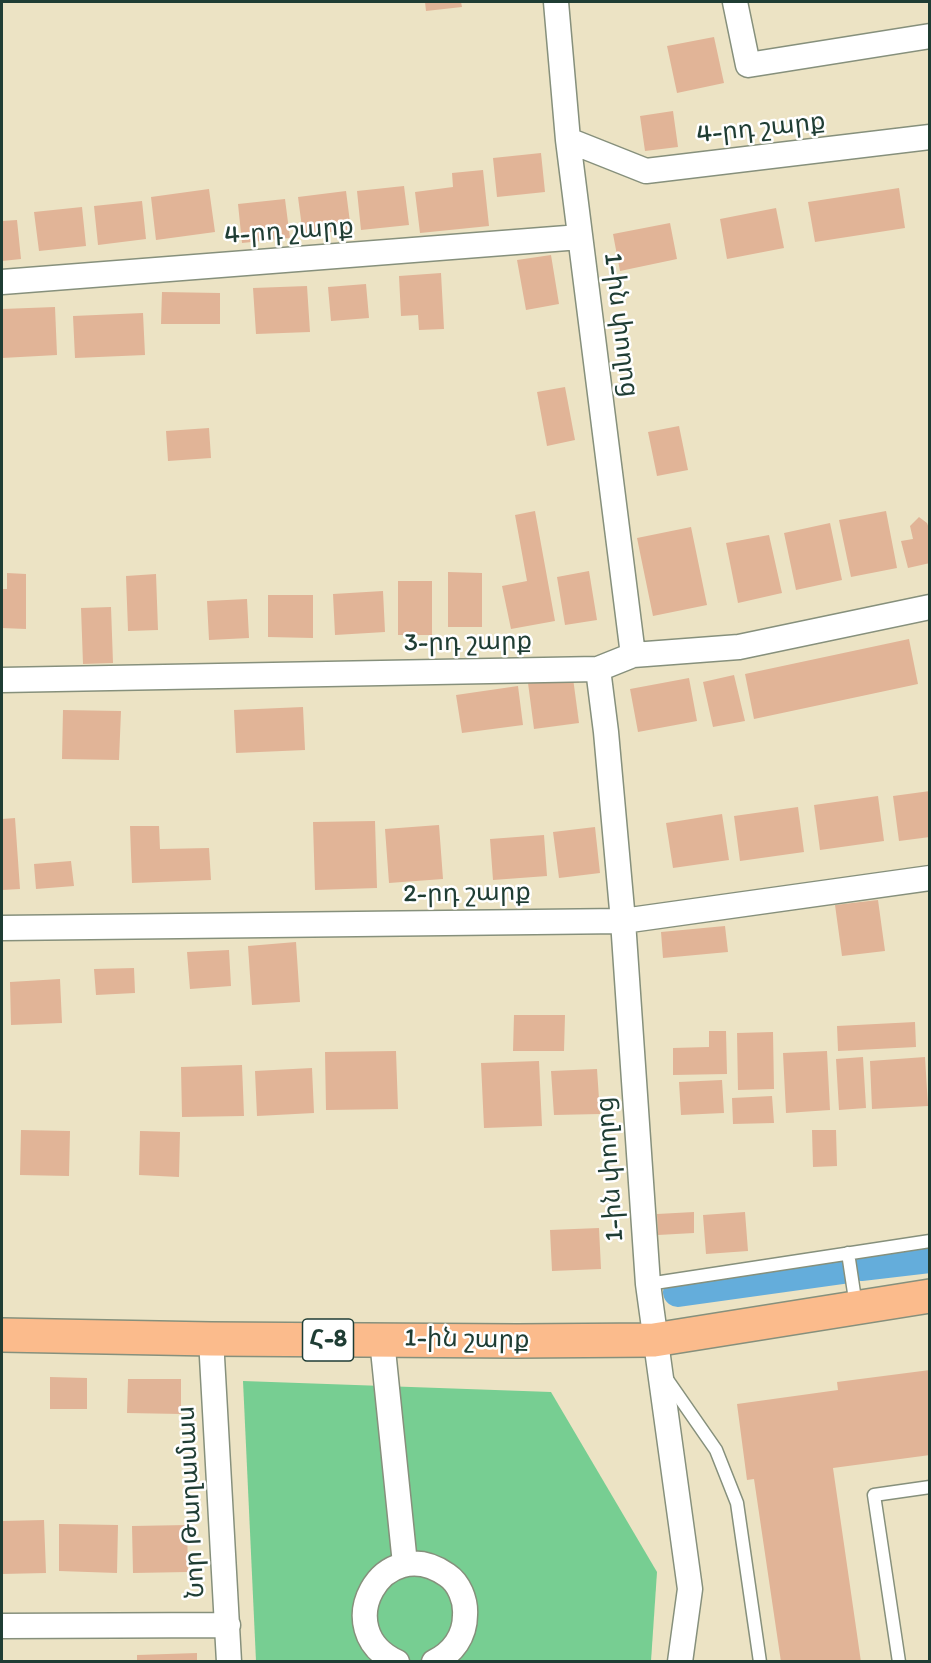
<!DOCTYPE html>
<meta charset="utf-8">
<style>
body{margin:0}
#map{position:relative;width:931px;height:1663px;overflow:hidden;background:#ece3c4;font-family:Itim,sans-serif}
canvas{display:block}
.frame{position:absolute;inset:0;border:3px solid #1f3d34;pointer-events:none}
</style>
<div id="map">
<canvas width="931" height="1663"></canvas>
<div class="frame"></div>
</div>
<script>
const ctx = document.querySelector('canvas').getContext('2d');
ctx.lineJoin = 'round';
function fillPath(path, color) {
  ctx.fillStyle = color;
  ctx.fill(path, 'evenodd');
}
function strokePath(path, color, width, dash) {
  ctx.strokeStyle = color;
  ctx.lineWidth = width;
  ctx.lineCap = dash ? 'butt' : 'round';
  ctx.setLineDash(dash || []);
  ctx.stroke(path);
}
function write(font, color, halo, rows, align = 'center') {
  ctx.font = font + ' Itim,"Noto Sans Armenian",sans-serif';
  ctx.lineWidth = 5;
  ctx.setLineDash([]);
  ctx.textBaseline = 'middle';
  ctx.strokeStyle = halo;
  ctx.fillStyle = color;
  for (const [text, x, y, turn = 0] of rows) {
    ctx.save();
    ctx.translate(x, y);
    ctx.rotate((+turn || 0) * Math.PI / 180);
    ctx.textAlign = isNaN(turn) ? turn : align;
    if (halo) ctx.strokeText(text, 0, 0);
    ctx.fillText(text, 0, 0);
    ctx.restore();
  }
}
fillPath(new Path2D(`
 M243,1381L551,1392L657,1572L651,1661H256Z`), '#77ce92');
strokePath(new Path2D(`
 M861,1266L930,1258
 M678,1292L843,1269`), '#64addb', 30);
fillPath(new Path2D(`
 M425,2H461L462,7L426,11Z
 M714,37L724,83L677,93L667,46Z
 M673,111L678,147L645,151L640,116Z
 M541,153L545,192L497,197L493,158Z
 M483,170L489,226L420,233L415,192L453,187L452,173Z
 M404,186L409,225L361,230L357,191Z
 M899,188L905,228L815,242L808,202Z
 M209,189L215,232L156,240L151,197Z
 M346,191L351,230L303,235L298,197Z
 M285,199L290,238L242,243L238,204Z
 M142,201L146,239L98,245L94,206Z
 M82,207L86,246L39,251L34,212Z
 M776,208L784,248L727,259L720,219Z
 M17,220L21,259L2,261V221Z
 M670,223L677,259L620,271L613,234Z
 M551,255L559,304L526,310L517,260Z
 M441,273L444,329L419,330L418,315L401,316L399,276Z
 M366,284L369,318L331,321L328,287Z
 M307,286L310,332L256,334L253,288Z
 M162,292L220,293V324H161Z
 M55,307L57,355L2,358V309Z
 M143,313L145,355L75,358L73,316Z
 M565,387L575,440L547,446L537,392Z
 M679,426L688,470L657,476L648,432Z
 M209,428L211,458L168,461L166,431Z
 M535,511L555,621L511,629L502,586L527,581L515,515Z
 M886,511L897,568L851,577L839,520Z
 M919,517L927,523L930,531V563L908,568L901,541L913,539L910,526Z
 M830,523L842,580L796,590L784,533Z
 M691,527L707,605L653,616L637,538Z
 M769,535L782,593L738,603L726,543Z
 M589,571L597,620L565,625L557,577Z
 M448,572L482,573V627H448Z
 M7,573L26,574V629L2,628V589H7Z
 M156,574L158,630L128,631L126,576Z
 M398,581H432V635H398Z
 M383,591L385,632L335,635L333,594Z
 M268,595H313V638L268,637Z
 M247,599L249,638L209,640L207,601Z
 M111,607L113,663L83,664L81,608Z
 M909,639L918,684L754,719L745,674Z
 M734,675L745,721L713,727L703,682Z
 M573,678L579,723L534,729L528,683Z
 M689,678L697,721L638,732L630,689Z
 M518,686L523,725L462,733L456,695Z
 M303,707L305,750L236,753L234,710Z
 M63,710L121,711L119,760L62,759Z
 M930,791V837L899,841L893,796Z
 M878,796L884,841L820,850L814,805Z
 M798,807L804,852L740,861L734,816Z
 M722,814L729,860L673,868L666,823Z
 M15,818L20,889L2,890V819Z
 M375,821L377,888L315,890L313,822Z
 M439,825L443,879L389,883L385,829Z
 M130,826H159L160,849L209,848L211,880L132,883Z
 M595,827L600,873L559,878L553,832Z
 M544,835L547,876L493,880L490,839Z
 M71,861L74,886L36,889L34,864Z
 M878,900L885,951L842,956L835,905Z
 M725,926L728,952L663,958L661,932Z
 M296,942L300,1002L252,1005L248,946Z
 M229,950L231,986L190,989L187,952Z
 M134,968L135,993L96,995L94,969Z
 M60,979L62,1023L11,1025L10,982Z
 M514,1015H565L564,1051H513Z
 M915,1022L916,1047L838,1051L837,1026Z
 M709,1031H726L727,1074L673,1075V1048L709,1047Z
 M773,1032L774,1089L738,1090L737,1033Z
 M396,1051L398,1109L326,1110L325,1052Z
 M827,1051L830,1110L786,1113L783,1053Z
 M863,1057L866,1108L839,1110L836,1059Z
 M925,1057L928,1106L872,1109L870,1061Z
 M539,1061L542,1126L484,1128L481,1063Z
 M242,1065L244,1116L182,1117L181,1067Z
 M312,1068L314,1113L257,1116L255,1071Z
 M597,1069L600,1114L554,1115L551,1071Z
 M722,1080L724,1113L681,1115L679,1082Z
 M772,1096L774,1123L733,1124L732,1098Z
 M21,1130L70,1131L69,1176L20,1175Z
 M812,1130H836L837,1166L813,1167Z
 M140,1131L180,1132L179,1177L139,1175Z
 M694,1212V1233L658,1235L657,1214Z
 M745,1212L748,1251L706,1254L703,1215Z
 M599,1228L601,1269L552,1271L550,1230Z
 M930,1370V1455L833,1468L861,1662H781L754,1479L747,1480L737,1404L838,1390L837,1382Z
 M50,1377L87,1378V1409H50Z
 M128,1379H181V1414L127,1413Z
 M44,1520L46,1573L2,1574V1521Z
 M59,1524L118,1525L117,1573L59,1571Z
 M187,1525L188,1572L133,1573L132,1526Z
 M197,1653V1662H137V1655Z`), '#e1b497');
const lane = new Path2D(`
 M848,1253L856,1306
 M648,1284L930,1241
 M666,1378L716,1450L737,1503L760,1662
 M899,1662L874,1495L930,1487`);
const street = new Path2D(`
 M556,2L568,140L633,655
 M735,2L748,65L930,36
 M568,140L646,171L930,137
 M2,282L580,237
 M598,669L606,732L623,921L648,1284L690,1589L680,1662
 M2,680L598,669L633,655L739,647L930,607
 M2,928L623,921L930,878
 M211,1339L229,1662
 M382,1340L405,1564
 M2,1626L228,1625
 M397,1662C328,1631 382,1530 447,1575C459,1583 466,1600 465,1615C465,1636 453,1653 434,1662`);
const primary = new Path2D(`
 M2,1335L211,1339L517,1341L654,1340L930,1296`);
strokePath(lane, '#86907c', 15);
strokePath(street, '#86907c', 27);
strokePath(primary, '#86907c', 36);
strokePath(lane, '#fff', 12);
strokePath(street, '#fff', 24);
strokePath(primary, '#fbbb8c', 33);
for (const [x, y, w] of [
 [328,1340,51]
]) {
  const box = new Path2D();
  box.roundRect(x - w / 2, y - 21, w, 42, 4.5);
  ctx.fillStyle = '#fff';
  ctx.fill(box);
  strokePath(box, '#1f3d34', 1.5);
}
write('bold 24px', '#1f3d34', null, [
 ["Հ-8",328,1340]
]);
write('26px', '#1f3d34', '#fff', [
 ["4-րդ շարք",761,129,-6],
 ["4-րդ շարք",289,232,-4],
 ["1-ին փողոց",620,325,83],
 ["3-րդ շարք",468,643,-1],
 ["2-րդ շարք",467,894,-1],
 ["1-ին փողոց",611,1169,-94],
 ["1-ին շարք",467,1340,1],
 ["Նոր Թաղամաս",192,1502,-93]
]);
</script>
